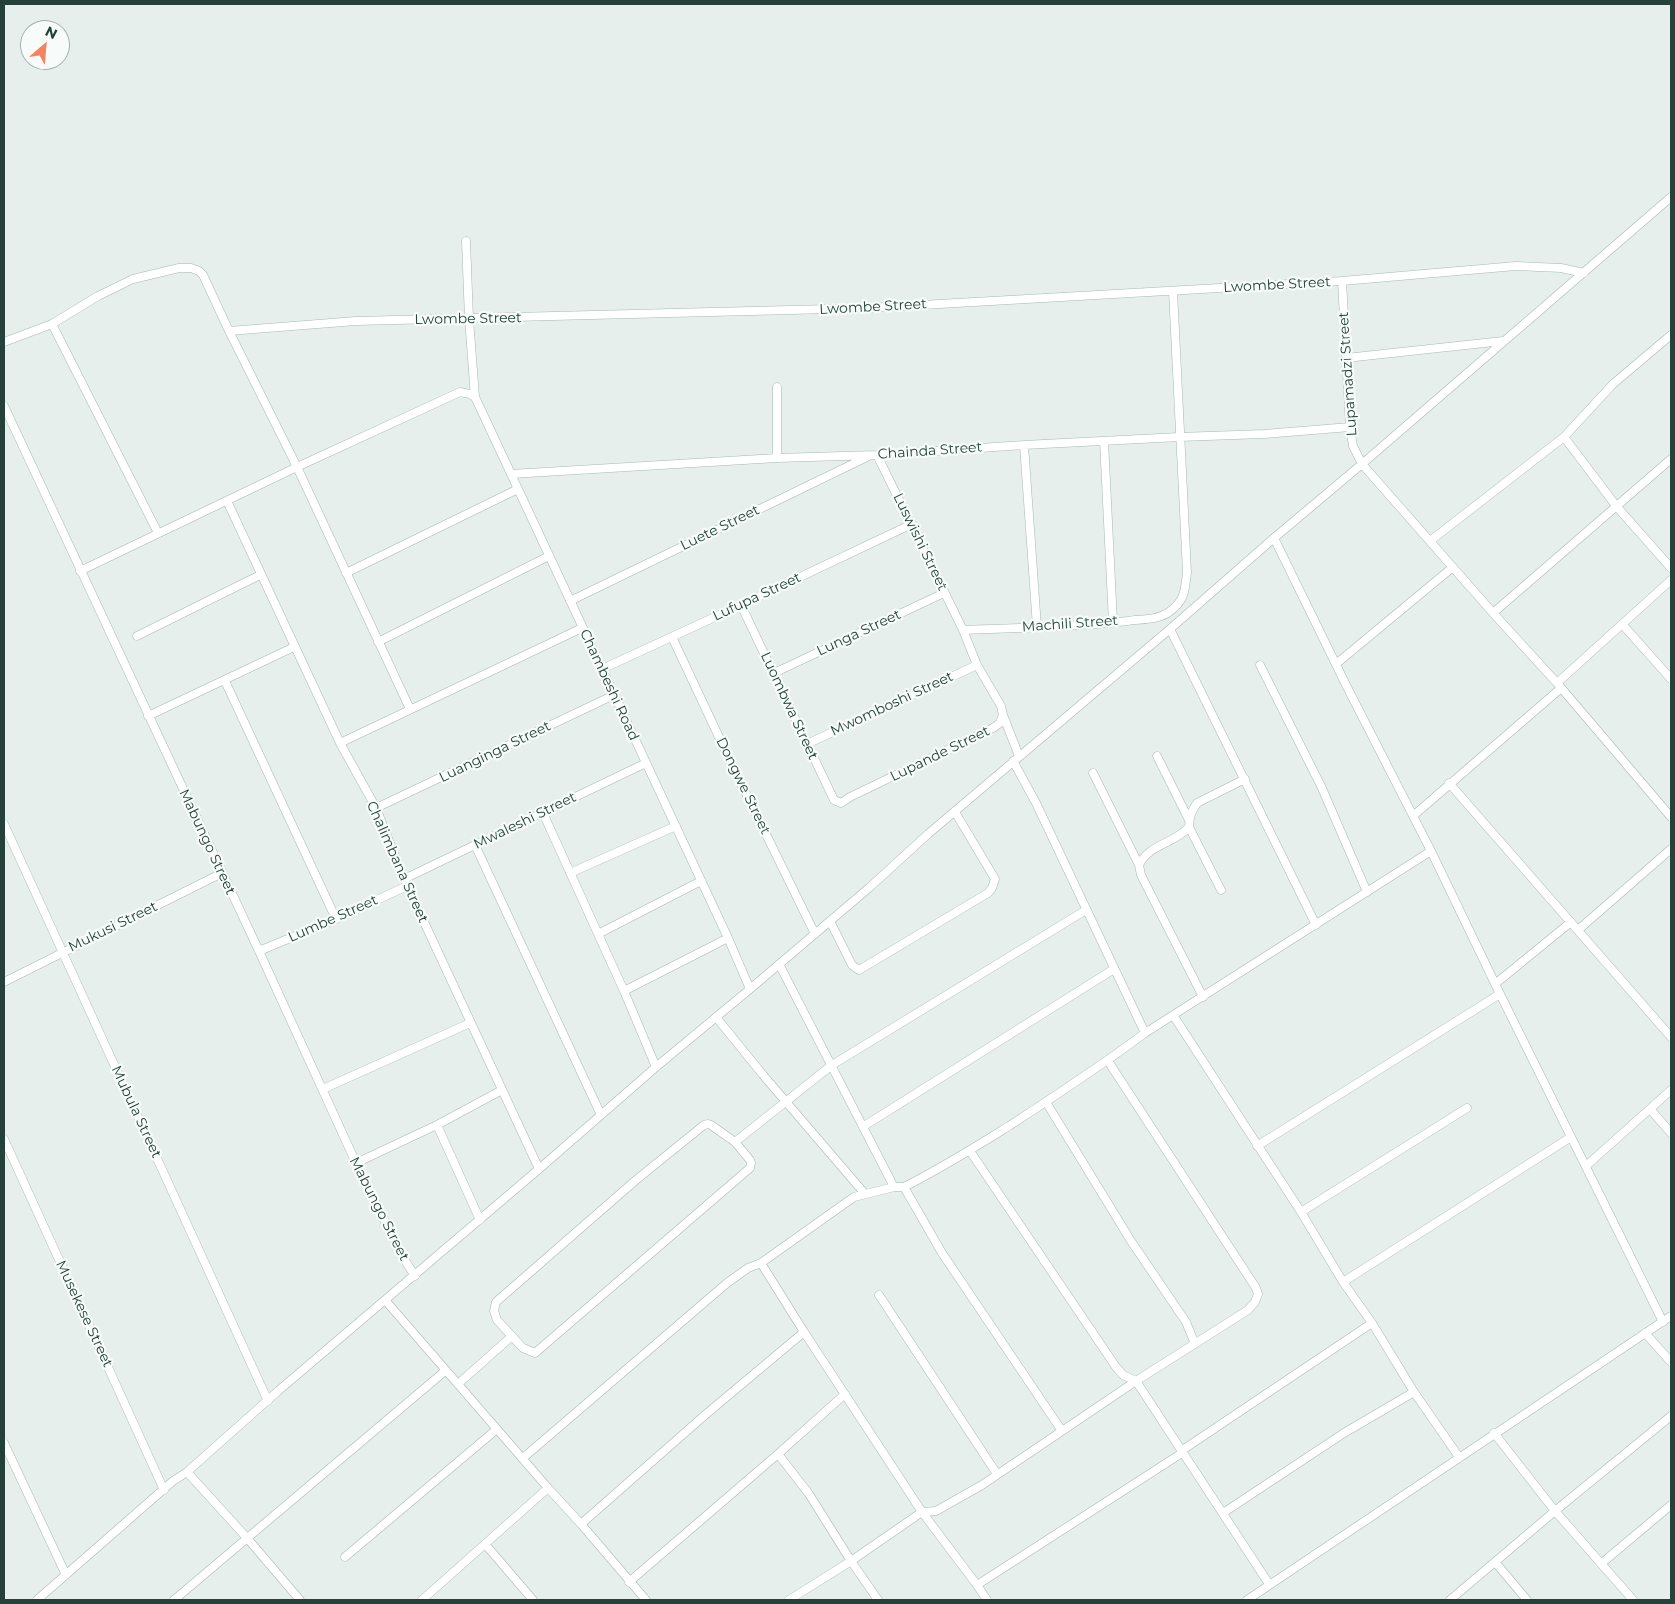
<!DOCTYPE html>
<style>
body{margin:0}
#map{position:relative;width:1675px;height:1604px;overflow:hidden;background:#e6efeb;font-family:Montserrat,sans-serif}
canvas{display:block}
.frame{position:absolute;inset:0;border:5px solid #24423a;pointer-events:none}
.north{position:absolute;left:20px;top:20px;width:50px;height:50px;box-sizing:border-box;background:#f7fbf9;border:1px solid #a3b1ad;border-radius:50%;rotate:27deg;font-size:14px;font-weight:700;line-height:20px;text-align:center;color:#24423a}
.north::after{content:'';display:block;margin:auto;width:18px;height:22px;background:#f4845f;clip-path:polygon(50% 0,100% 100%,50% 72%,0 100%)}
</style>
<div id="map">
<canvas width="1675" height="1604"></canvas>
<div class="frame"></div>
<div class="north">N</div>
</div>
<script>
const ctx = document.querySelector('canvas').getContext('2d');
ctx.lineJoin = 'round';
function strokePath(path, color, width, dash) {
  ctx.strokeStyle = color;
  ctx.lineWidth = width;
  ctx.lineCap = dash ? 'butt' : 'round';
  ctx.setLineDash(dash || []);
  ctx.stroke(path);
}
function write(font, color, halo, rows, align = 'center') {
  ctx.font = font + ' Montserrat,sans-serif';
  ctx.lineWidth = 4.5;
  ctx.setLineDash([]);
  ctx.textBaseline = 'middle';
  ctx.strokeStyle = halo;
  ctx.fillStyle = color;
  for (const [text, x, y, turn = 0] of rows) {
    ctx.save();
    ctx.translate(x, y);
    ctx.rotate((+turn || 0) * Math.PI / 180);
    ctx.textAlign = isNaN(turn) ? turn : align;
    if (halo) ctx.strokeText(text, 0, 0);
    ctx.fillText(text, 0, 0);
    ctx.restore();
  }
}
const minor = new Path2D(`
 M466,241L469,319L475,397
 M1342,281L1350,427L1353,446L1362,464L1493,613L1557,683L1671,817
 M52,324L158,533
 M229,331L356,321L869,308L1342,281L1516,266L1561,268L1584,273
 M4,342L52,324L98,296L133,279L179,268H191L199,271L203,275L229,331L297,467L410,709
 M1346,358L1503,341
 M777,387V458
 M4,406L259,951L356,1163L402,1256L415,1276
 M1564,437L1617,507L1671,568
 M1104,441L1113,622
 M1024,445L1037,627
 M511,474L777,458L877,455L1024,445L1179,437L1264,434L1350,427
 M227,501L340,743L376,808L404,879L539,1169
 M1274,538L1346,685L1431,851L1500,994L1663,1322
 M1430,541L1564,437L1613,384L1671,335
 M80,571L297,467L460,392L470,394L475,397L728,938L750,989
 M346,573L518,489
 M570,601L867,457
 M741,605L834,800L841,803L850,797L993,728L1000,723L1003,715L1001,706L977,665L963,630L877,455
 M1493,613L1671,459
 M1622,624L1671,679
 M1170,629L1316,925
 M963,630C1018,628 1073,627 1128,621C1141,619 1158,620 1169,612C1185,601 1185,590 1187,572L1173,291
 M137,636L260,575
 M672,637L734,769L815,934
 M378,642L549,556
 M1336,664L1453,567
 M1260,665L1321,786L1367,892
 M602,669L741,605L912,524
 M774,673L944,593
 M225,681L336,919
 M1557,683L1671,580
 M1003,715L1019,756
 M148,716L294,647
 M340,743L582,628
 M807,744L977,665
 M1157,756L1189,820
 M1013,761L1036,803L1145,1033
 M1093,773L1139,865L1141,875L1203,997
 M1449,783L1671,1037
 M376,808L614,695
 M543,813L624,991L656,1067
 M1413,816L1560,689
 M4,824L268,1401
 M475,845L601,1115
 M1139,865C1149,844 1174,844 1189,827
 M570,873L676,826
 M404,879L646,763
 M1221,890L1189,827C1189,818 1191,811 1197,803L1245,779
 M830,921L852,965L859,970L988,893L992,888L995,879L955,812
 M1578,930L1671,849
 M598,934L701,881
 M259,951L336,919L407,886
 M779,964L894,1187
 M4,982L222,873
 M1495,984L1571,922
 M624,991L728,938
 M1173,1015L1301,1212L1343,1282L1372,1323L1414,1392L1459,1457
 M716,1017L763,1075L865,1194
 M323,1089L470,1023
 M1046,1102L1131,1241L1186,1322L1195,1344
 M1650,1109L1671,1133
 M708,1124L711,1125L735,1142L750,1160L751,1163L750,1168L535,1353L523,1348L497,1320L494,1311L496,1302L636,1180L704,1125Z
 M437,1125L502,1090
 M864,1126L1114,969
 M4,1139L164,1490
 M735,1142L832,1065L1086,910
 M1257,1146L1500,994
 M970,1151L1116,1367L1123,1375L1136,1381L1269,1584
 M356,1163L437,1125L480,1220
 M1586,1166L1671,1090
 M904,1187L942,1253L1062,1431
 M1301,1212L1467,1108
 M761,1263L804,1332L922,1512L977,1585L987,1600
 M1343,1282L1571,1137
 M879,1295L997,1474
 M385,1300L548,1488L581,1524L646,1600
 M1645,1333L1671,1362
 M458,1384L511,1337
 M1494,1433L1555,1511L1633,1600
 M4,1443L66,1575
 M1181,1451L1372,1323
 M778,1454L809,1494L851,1561L878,1600
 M523,1458L727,1283L748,1268L761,1263L854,1197L894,1187H904C940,1169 975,1147 1009,1126C1055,1096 1101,1066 1145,1033L1431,851
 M187,1472L247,1538L300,1600
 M1223,1513L1344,1433L1414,1392
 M581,1524L705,1415L804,1332
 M485,1544L533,1600
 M345,1557L497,1429
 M1495,1562L1527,1600
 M1602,1563L1671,1505
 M629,1582L778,1454L845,1394
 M977,1585L1182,1453
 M37,1600L173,1481L187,1472L278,1391L539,1169L656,1067L750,989L870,887L928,834L1170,629L1274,538L1362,464L1671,197
 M174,1600L445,1371
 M422,1600L548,1488
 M789,1600L851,1561L922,1512L936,1511L982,1485L1136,1381L1248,1310L1255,1302L1258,1294L1256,1288L1108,1061
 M1247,1600L1671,1316
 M1450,1600L1555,1511L1671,1416`);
strokePath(minor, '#a8b8b2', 9);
strokePath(minor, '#fff', 8);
write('14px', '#24423a', '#f7fbf9', [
 ["Lwombe Street",1277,285,-3],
 ["Lwombe Street",873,307,-3],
 ["Lwombe Street",468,319,-1],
 ["Lupamadzi Street",1348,374,-94],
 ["Chainda Street",930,451,-4],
 ["Luete Street",720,528,-26],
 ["Luswishi Street",920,542,64],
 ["Lufupa Street",757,597,-25],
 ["Machili Street",1070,624,-4],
 ["Lunga Street",859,633,-25],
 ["Chambeshi Road",609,685,65],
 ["Mwomboshi Street",892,704,-25],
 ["Luombwa Street",789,706,65],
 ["Luanginga Street",495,752,-26],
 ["Lupande Street",940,754,-26],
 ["Dongwe Street",743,786,64],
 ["Mwaleshi Street",525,821,-26],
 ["Mabungo Street",207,842,65],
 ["Chalimbana Street",397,862,66],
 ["Lumbe Street",333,919,-24],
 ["Mukusi Street",113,927,-26],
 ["Mubula Street",136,1112,65],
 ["Mabungo Street",379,1209,63],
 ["Musekese Street",84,1314,65]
]);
</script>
